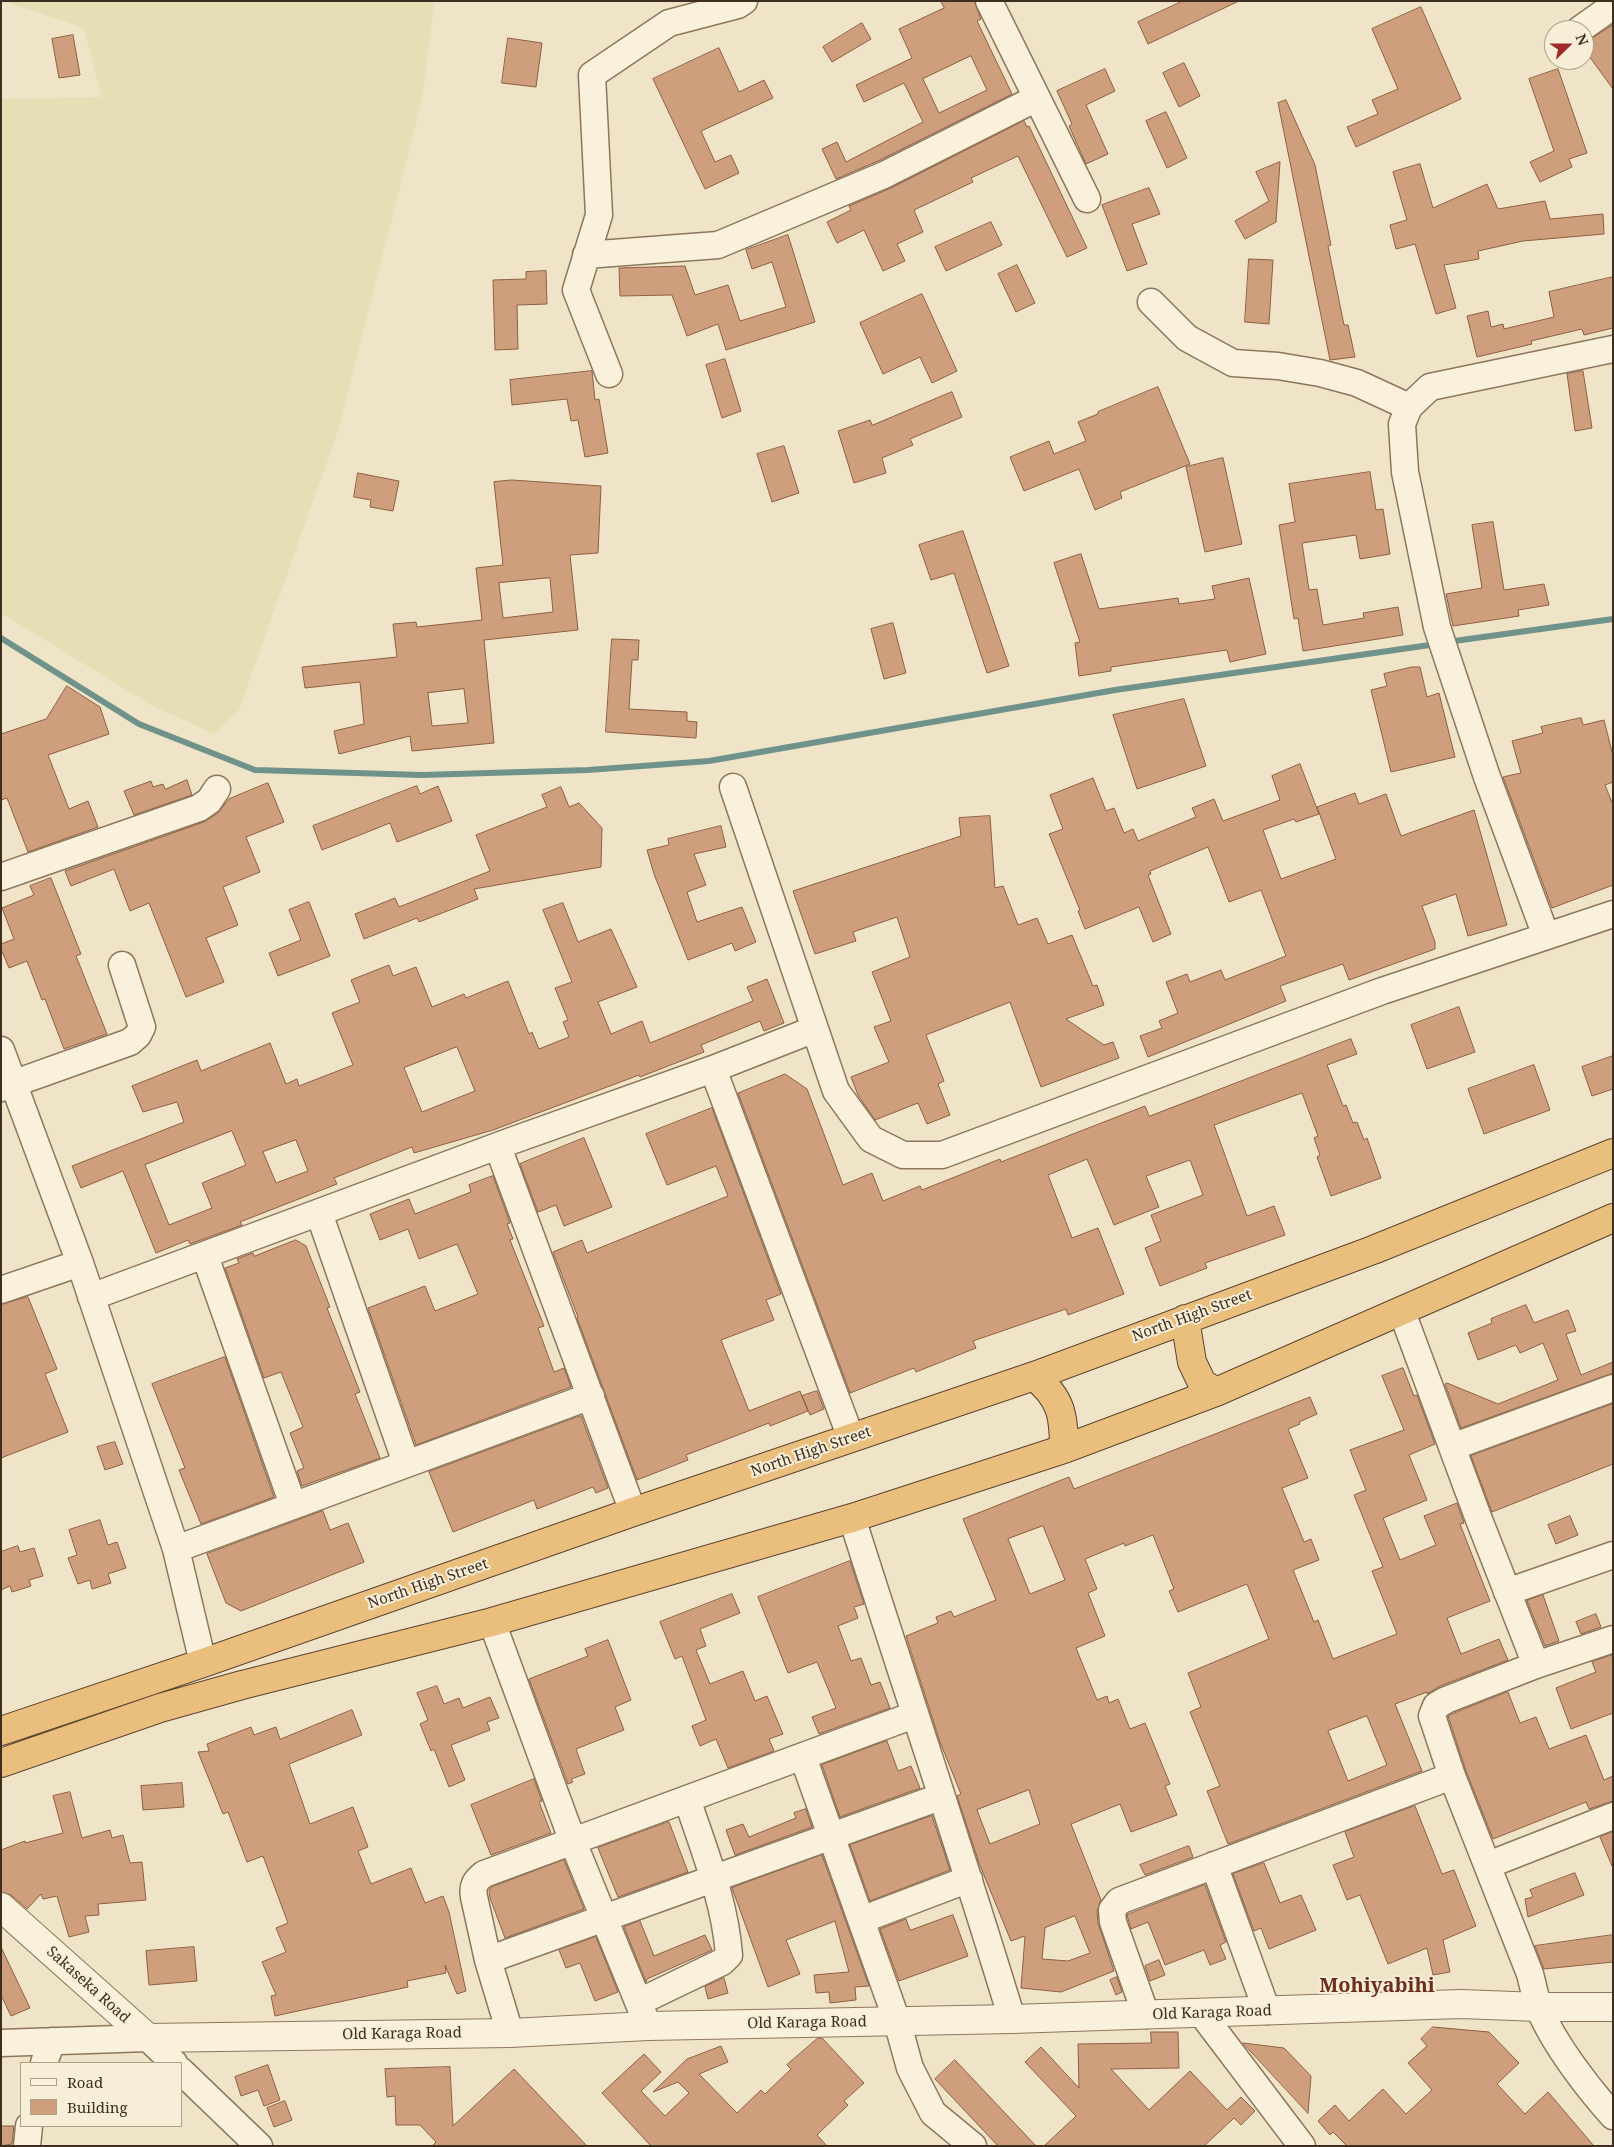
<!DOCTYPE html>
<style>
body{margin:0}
#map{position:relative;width:1614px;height:2147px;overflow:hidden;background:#f0e4c8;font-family:"Noto Serif",serif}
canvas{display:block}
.frame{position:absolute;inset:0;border:2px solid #3d2e20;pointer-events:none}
.legend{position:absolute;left:20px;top:2062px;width:162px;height:65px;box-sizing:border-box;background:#f7eed8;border:1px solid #ada18e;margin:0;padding:6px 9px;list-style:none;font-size:15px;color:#3d2e20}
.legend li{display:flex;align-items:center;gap:10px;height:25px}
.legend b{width:25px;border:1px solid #ada18e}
.north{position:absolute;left:1544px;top:20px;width:50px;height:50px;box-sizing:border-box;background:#f7eed8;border:1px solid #ada18e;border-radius:50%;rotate:68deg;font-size:14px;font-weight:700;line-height:20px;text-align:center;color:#3d2e20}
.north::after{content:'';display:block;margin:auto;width:18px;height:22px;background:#9e2a2b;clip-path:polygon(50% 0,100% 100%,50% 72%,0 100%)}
</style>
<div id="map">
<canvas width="1614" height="2147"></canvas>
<div class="frame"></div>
<ul class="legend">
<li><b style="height:6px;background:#faf1dc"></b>Road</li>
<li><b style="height:14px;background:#cf9f7d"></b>Building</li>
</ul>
<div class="north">N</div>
</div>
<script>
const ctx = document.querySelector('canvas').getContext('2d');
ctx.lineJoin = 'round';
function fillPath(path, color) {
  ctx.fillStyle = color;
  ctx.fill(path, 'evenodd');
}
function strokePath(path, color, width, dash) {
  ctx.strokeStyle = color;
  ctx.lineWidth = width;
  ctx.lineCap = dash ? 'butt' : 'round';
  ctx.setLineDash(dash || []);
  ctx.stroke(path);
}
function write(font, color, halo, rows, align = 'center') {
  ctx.font = font + ' "Noto Serif",serif';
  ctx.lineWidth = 4;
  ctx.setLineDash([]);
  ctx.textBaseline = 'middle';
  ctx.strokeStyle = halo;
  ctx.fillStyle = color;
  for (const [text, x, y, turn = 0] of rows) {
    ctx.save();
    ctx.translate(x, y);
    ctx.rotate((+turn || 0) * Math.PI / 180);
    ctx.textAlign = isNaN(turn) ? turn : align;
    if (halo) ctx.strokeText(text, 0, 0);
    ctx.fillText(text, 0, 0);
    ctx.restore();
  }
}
fillPath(new Path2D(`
 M2,1H435L422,99L340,425L239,710L214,734L151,705L1,613V99L101,97L84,28Z`), '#e6deb5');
strokePath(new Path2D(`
 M1,638L139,724L255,770L422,775L588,770L709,761L1115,690L1437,644
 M1447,642L1613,619`), '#6f938a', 6);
const building = new Path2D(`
 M941,1H974L981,19L977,21L1012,94L878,161L836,179L822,149L837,142L846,162L923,122L904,83L864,102L856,85L912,58L899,29L944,8ZM971,56L987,90L939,113L923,79Z
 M1183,1H1239L1148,44L1138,22Z
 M1421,7L1461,99L1356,147L1347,127L1378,114L1372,100L1398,89L1372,29Z
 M862,23L871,39L832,62L823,47Z
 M1613,25V89L1584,49V44Z
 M73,35L80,75L59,78L52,39Z
 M508,38L542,43L536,87L502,83Z
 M719,48L739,92L764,80L773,98L701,131L715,162L731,155L739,173L705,189L653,79Z
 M1184,63L1200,96L1179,107L1163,73Z
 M1105,69L1115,91L1086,105L1108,154L1086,164L1069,126L1072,124L1057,91Z
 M1558,69L1587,153L1569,159L1572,167L1540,182L1530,162L1554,151L1529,79Z
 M1286,100L1315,165L1331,245L1328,246L1344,325H1348L1355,357L1330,360L1278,103Z
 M1166,112L1187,158L1167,168L1146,121Z
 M1024,121L1027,127L1029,126L1087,248L1067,257L1018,156L971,178L973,182L914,210L923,232L897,244L905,261L883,271L864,230L837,243L827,222L851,210L849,206L891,188Z
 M1280,162L1276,222L1245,239L1235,221L1269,201L1256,172Z
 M1420,164L1433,208L1487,184L1498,209L1545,201L1550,219L1603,214L1604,234L1523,241L1478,251L1479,259L1444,265L1456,308L1436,314L1415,244L1396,249L1390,225L1407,220L1393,172Z
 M1149,188L1160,214L1132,224L1147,264L1127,271L1102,205Z
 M991,222L1002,245L946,271L935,247Z
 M788,235L815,322L726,350L718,324L687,336L672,295L620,296L619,268L685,266L695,295L728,285L740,321L786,307L772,262L752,269L746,250Z
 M1249,259L1273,260L1269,324L1245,322Z
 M1017,265L1035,303L1016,312L998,274Z
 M546,271L547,304L517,305L518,349L495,350L493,280L526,279V272Z
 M1613,277V328L1584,335L1582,329L1531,341L1532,344L1477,357L1467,316L1488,311L1491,327L1503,324L1504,329L1554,317L1549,292Z
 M922,294L957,371L932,383L920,357L883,374L860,323Z
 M725,359L741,411L722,418L706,365Z
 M592,371L595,400L599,399L608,453L585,457L578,420L571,421L567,399L512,405L510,380Z
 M1583,371L1592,428L1575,431L1567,374Z
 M1158,387L1190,464L1120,492L1122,498L1095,510L1079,469L1024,491L1010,457L1049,441L1054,454L1086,441L1078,422L1098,414V412Z
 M952,392L962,417L910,439L913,445L882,458L886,473L854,483L838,431L870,420L872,425Z
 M784,446L799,493L772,502L757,454Z
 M1223,458L1242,544L1205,552L1186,467Z
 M1370,472L1376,510L1383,509L1390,554L1360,559L1356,535L1302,543L1309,590L1317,589L1323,625L1364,618L1363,613L1398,607L1403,635L1303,651L1298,618L1294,619L1279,525L1295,522L1289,484Z
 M358,473L399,481L393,511L370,507L371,500L354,497Z
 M512,480L601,486L598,553L570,555L578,630L484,640L494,743L412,751L410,736L339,754L334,731L364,724L360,682L305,688L302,667L397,657L393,624L416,622L417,627L482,620L476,568L503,565L494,482ZM550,578L553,612L503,618L499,583ZM464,689L468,723L432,726L428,693Z
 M1493,522L1504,590L1544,584L1549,605L1518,610L1519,616L1453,626L1446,594L1482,588L1472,525Z
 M963,531L1009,666L987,673L954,573L931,580L919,545Z
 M1081,554L1099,609L1178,598L1179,604L1215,599L1212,586L1249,578L1266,654L1230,662L1227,650L1111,667V671L1079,676L1075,643L1080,642L1054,563Z
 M893,623L906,673L884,679L871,629Z
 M612,639L639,640L638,660H632L629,709L687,712V721L697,722L696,738L606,732Z
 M1412,667H1420L1427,697L1439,693L1455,757L1391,772L1371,690L1387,686L1384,674Z
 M67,686L100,707L109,734L48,755L69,809L88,801L98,827L28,852L7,798L1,800V734L46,719Z
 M1184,699L1206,766L1137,789L1113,715Z
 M1581,718L1583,725L1604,720L1613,756V782L1605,785L1613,805V885L1552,908L1503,777L1521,773L1512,741L1543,733L1541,727Z
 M1300,764L1319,814L1296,822L1294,819L1263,830L1281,879L1336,859L1317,807L1355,793L1359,804L1386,794L1401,836L1474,810L1507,925L1468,936L1456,894L1422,906L1435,942V949L1349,980L1343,964L1280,986L1286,1001L1148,1057L1140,1036L1162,1028L1159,1021L1178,1013L1166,982L1187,974L1190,982L1221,970L1225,980L1286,956L1261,890L1229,902L1208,847L1150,871L1151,874L1148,875L1171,934L1153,942L1139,907L1085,929L1078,911L1080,910L1049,834L1063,829L1050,795L1093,778L1106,811L1114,808L1124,833L1133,829L1138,841L1196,817L1192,808L1214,799L1223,821L1280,800L1272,776Z
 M187,780L192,795L134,815L124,791L151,781L153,787L163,784L165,789Z
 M268,783L284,822L246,837L260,872L223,887L238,925L206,938L224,982L186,997L149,903L130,911L114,869L71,886L65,871L204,822L218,813L229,799Z
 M417,786L420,794L438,786L452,821L397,842L390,823L322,850L313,826Z
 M561,787L569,807L579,803L602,828L601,867L474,889L478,899L419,922L417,918L364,939L355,914L395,898L399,907L490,871L476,835L547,807L542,795Z
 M990,816L995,888L1003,886L1018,925L1037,918L1048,944L1072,935L1093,986L1097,985L1104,1005L1066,1019L1104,1045L1113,1042L1119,1058L1041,1087L1010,1002L926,1035L944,1081L938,1084L950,1115L927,1124L918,1103L875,1120L858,1095L851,1077L889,1062L874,1027L891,1021L872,972L910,957L897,917L853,932L856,941L815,954L793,891L961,836L959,818Z
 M721,826L726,847L694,854L706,885L687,892L697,922L742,907L756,942L735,951L732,943L688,960L654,874L647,850L669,845L668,839Z
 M51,878L81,954L76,956L107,1034L64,1049L45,999L42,1000L27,961L9,968L1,949V944L14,939L2,908L34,895L30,886Z
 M309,902L330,956L278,976L269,953L301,940L289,910Z
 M563,903L578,942L611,929L637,987L598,1002L611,1034L642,1021L650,1043L753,1001L747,987L767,979L784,1023L764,1031L760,1021L701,1045L704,1052L640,1077L639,1075L493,1130L414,1153L412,1147L334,1178L337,1184L240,1222L242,1225L190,1244L188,1240L156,1253L123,1171L81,1188L72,1166L184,1122L177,1102L143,1112L132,1086L197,1060L201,1071L270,1043L286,1084L297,1079L299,1086L353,1065L332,1013L360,1002L351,980L389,965L393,976L416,967L432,1007L464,994L466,998L508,981L529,1034L532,1032L539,1049L569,1037L563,1022L568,1020L555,988L572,982L543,910ZM457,1047L475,1091L422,1112L404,1068ZM232,1131L246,1165L202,1183L212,1208L169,1225L145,1165ZM296,1140L308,1171L276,1183L263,1152Z
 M1459,1007L1475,1052L1427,1069L1411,1025Z
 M1351,1039L1357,1054L1327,1065L1343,1106L1346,1105L1353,1123L1357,1122L1364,1140L1367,1138L1381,1178L1331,1196L1317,1157L1320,1155L1314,1138L1318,1136L1302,1093L1214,1125L1247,1216L1274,1206L1285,1235L1205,1263L1207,1268L1160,1286L1145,1248L1161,1241L1151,1215L1203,1195L1190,1160L1146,1176L1159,1207L1114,1225L1087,1159L1048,1175L1072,1238L1098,1228L1124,1294L1068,1315L1066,1309L973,1341L976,1348L916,1372L914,1368L850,1393L738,1093L785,1074L807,1089L843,1185L872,1173L883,1201L920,1186L922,1190L1000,1159L1001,1162L1145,1106L1149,1116Z
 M1613,1056V1089L1592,1096L1582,1067Z
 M1534,1065L1550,1110L1484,1134L1468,1089Z
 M712,1108L781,1294L766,1300L774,1320L721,1340L749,1411L800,1391L808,1411L770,1426L769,1423L686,1455L688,1460L637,1480L577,1318L578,1317L553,1252L582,1240L587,1253L728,1196L716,1166L667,1185L646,1134Z
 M584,1138L612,1207L564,1226L556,1205L538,1212L520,1164Z
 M493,1176L510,1223L507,1224L513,1239L510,1240L544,1326L538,1328L554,1372L564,1368L571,1387L416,1445L368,1308L425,1286L435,1311L478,1294L457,1244L419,1259L408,1229L380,1240L370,1214L409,1199L415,1214L471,1192L469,1185Z
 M296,1240L306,1246L330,1307L327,1308L360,1392L355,1394L380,1458L302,1486L297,1471L304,1468L290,1433L303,1427L281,1372L264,1378L225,1268L239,1263L237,1259L253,1253L254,1256Z
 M28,1297L57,1369L45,1374L68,1432L1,1458V1305Z
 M1526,1305L1534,1323L1568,1310L1576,1331L1566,1334L1581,1375L1613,1362V1373L1461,1428L1445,1384L1447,1383L1498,1404L1558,1380L1543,1343L1520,1353L1516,1345L1478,1360L1468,1333L1492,1323L1491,1319Z
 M225,1357L274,1497L201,1524L179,1470L185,1468L152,1384Z
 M1403,1368L1414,1396L1417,1395L1435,1444L1409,1455L1427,1500L1383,1518L1400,1560L1436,1545L1424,1516L1457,1503L1464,1523L1460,1524L1490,1601L1447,1618L1461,1654L1499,1639L1508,1660L1440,1686L1427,1694V1692L1395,1704L1422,1771L1228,1844L1207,1791L1220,1786L1190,1712L1201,1707L1188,1673L1269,1639L1247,1584L1178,1612L1169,1591L1174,1589L1153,1535L1125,1546L1124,1543L1085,1559L1097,1589L1088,1593L1105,1636L1076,1648L1097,1700L1107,1696L1109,1703L1118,1699L1130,1729L1145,1723L1170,1784L1165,1786L1177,1815L1131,1832L1120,1804L1071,1824L1101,1900L1097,1911L1098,1923L1114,1971L1061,1992L1021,1988L1025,1936L1011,1941L979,1863L957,1796L961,1794L940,1742L906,1636L938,1623L936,1617L951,1611L954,1617L996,1600L963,1519L1069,1477L1074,1489L1310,1397L1317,1414L1299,1422L1300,1424L1288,1429L1308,1478L1282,1488L1304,1542L1311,1539L1319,1560L1293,1570L1314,1622L1318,1620L1333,1659L1397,1634L1372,1571L1383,1567L1354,1495L1366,1490L1350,1450L1404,1430L1382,1376ZM1043,1526L1065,1580L1030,1594L1008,1539ZM1367,1716L1387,1765L1348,1781L1328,1731ZM1029,1790L1040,1824L990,1844L977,1810ZM1075,1916L1090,1953L1068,1961L1042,1959L1045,1928Z
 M817,1391L824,1409L810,1415L802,1396Z
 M1613,1404V1464L1492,1512L1471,1456Z
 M581,1416L608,1488L596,1493L593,1487L537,1509L534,1500L453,1532L429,1472Z
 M115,1442L123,1464L105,1470L97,1447Z
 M323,1511L330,1530L348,1523L364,1562L241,1611L226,1603L207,1554Z
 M1570,1516L1578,1535L1556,1544L1548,1525Z
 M100,1520L108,1545L117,1542L126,1568L108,1574L111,1583L92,1589L90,1580L78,1584L68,1558L77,1555L69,1530Z
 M18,1546L20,1552L34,1548L43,1576L29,1580L31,1586L12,1592L10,1586L1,1590V1552Z
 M850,1561L864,1604L854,1607L858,1618L838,1626L851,1661L861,1658L871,1685L880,1682L890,1708L819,1734L812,1717L836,1708L817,1662L788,1673L758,1597Z
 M732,1594L740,1613L700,1629L706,1646L696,1650L710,1684L743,1671L755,1701L767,1696L783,1734L769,1739L774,1751L728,1768L716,1739L700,1746L692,1726L706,1720L682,1656L675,1659L660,1622Z
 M1543,1595L1559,1641L1545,1646L1527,1601Z
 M1596,1614L1601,1627L1581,1634L1576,1622Z
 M608,1640L631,1700L615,1707L624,1730L576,1749L585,1774L571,1779L573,1782L568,1784L529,1679L588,1656L585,1649Z
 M1613,1655V1713L1571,1729L1556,1688L1596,1672L1592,1662Z
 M437,1686L444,1704L459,1698L463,1708L490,1697L499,1718L487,1722L490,1730L451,1745L465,1780L449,1787L434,1749L431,1751L420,1724L428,1720L417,1693Z
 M1508,1692L1520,1723L1536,1717L1549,1749L1586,1735L1604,1780L1613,1776V1801L1589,1809L1586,1802L1493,1839L1466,1771L1448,1716Z
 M352,1710L362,1735L289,1764L310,1824L353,1807L368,1847L358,1851L371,1884L411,1868L425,1903L443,1896L449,1912L466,1991L457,1994L445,1965L446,1973L407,1981L408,1987L275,2016L271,1996L276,1995L262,1962L286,1952L276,1928L288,1923L263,1856L247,1862L228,1812L223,1814L198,1752L209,1751L207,1744L251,1727L254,1735L276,1727L280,1739Z
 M887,1741L898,1771L911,1766L920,1788L840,1817L822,1765Z
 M534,1779L542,1801L539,1802L551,1833L491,1855L471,1805Z
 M182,1783L184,1807L143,1810L141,1786Z
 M70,1792L82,1838L110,1830L112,1838L123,1835L130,1863L142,1862L146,1900L98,1904L99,1915L85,1916L89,1932L69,1937L57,1896L43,1899L41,1894L27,1909L11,1895L1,1892V1850L25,1841V1843L63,1833L53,1796Z
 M1415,1806L1442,1874L1454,1870L1476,1926L1443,1940L1450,1972L1433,1975L1427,1948L1388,1964L1360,1895L1347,1900L1333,1865L1354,1857L1345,1832Z
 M806,1809L812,1827L735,1855L726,1830L743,1824L749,1837L796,1818L794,1813Z
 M932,1816L950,1870L870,1901L850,1845Z
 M669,1822L688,1872L618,1897L598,1848Z
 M1613,1832V1866H1612L1600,1837Z
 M1189,1846L1193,1857L1145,1875L1140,1865Z
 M822,1855L869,1986L855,1987L856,2000L830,2003L829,1992L816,1993L814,1975L849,1972L835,1921L786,1940L800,1974L768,1987L732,1888Z
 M564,1860L584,1909L505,1938L490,1898L489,1890L492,1887Z
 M1264,1863L1280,1903L1301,1895L1316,1930L1269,1949L1261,1928L1254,1931L1233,1874Z
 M1575,1873L1584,1895L1528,1917L1525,1899L1533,1897L1530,1890Z
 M1205,1885L1226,1942L1220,1945L1226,1959L1210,1965L1204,1950L1165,1965L1148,1922L1131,1929L1127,1915Z
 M953,1915L968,1956L899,1981L880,1929L906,1919L910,1930Z
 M640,1921L654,1956L705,1935L712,1950L647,1979L646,1982L624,1927Z
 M1613,1935V1962L1544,1969L1535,1946Z
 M596,1937L618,1992L595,2001L580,1963L566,1968L559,1950Z
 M1,1947L30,2008L11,2016L1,1995Z
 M194,1947L197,1981L149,1985L146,1951Z
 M1159,1960L1165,1975L1150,1981L1145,1966Z
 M1117,1977L1122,1992L1116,1995L1110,1980Z
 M724,1978L728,1993L708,1999L705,1987Z
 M1433,2027L1489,2032L1519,2063L1497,2084L1525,2114L1548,2092L1594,2146H1347L1333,2132L1330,2135L1318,2121L1335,2105L1349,2121L1383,2089L1406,2114L1432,2090L1408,2063L1427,2046L1421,2039Z
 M1151,2032H1178L1179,2068L1111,2069L1149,2110L1190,2071L1227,2110L1241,2097L1255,2111L1241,2125L1234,2118L1204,2146H1044L1076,2116L1025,2062L1041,2047L1079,2088L1078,2044L1151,2043Z
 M818,2038H822L864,2083L844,2101L848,2105L817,2135L827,2146H651L602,2093L644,2054L661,2072L641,2091L665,2116L689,2093L678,2082L653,2092L687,2059L721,2046L728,2062L699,2074L737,2113L761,2090L765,2094L791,2069L787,2065Z
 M1243,2043L1284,2048L1311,2076L1308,2113Z
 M955,2060L1036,2146H998L935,2079Z
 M268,2065L280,2100L264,2106L258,2090L241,2096L235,2077Z
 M450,2067L453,2126L514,2069L587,2146H432L436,2142L420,2125H396L395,2096L387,2097L385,2069Z
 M285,2101L292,2120L274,2127L267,2108Z
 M1,2126H14L12,2144L1,2146Z`);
fillPath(building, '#cf9f7d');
strokePath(building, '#8d5f41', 1);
const minor = new Path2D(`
 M989,1L1087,199
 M1579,30L1613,6
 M586,255L718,245L884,175L1037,98
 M1151,302L1187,338L1233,363L1278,366L1320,373L1357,383L1409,407
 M609,374L576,290L599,215L592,75L669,23L738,5L744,1
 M733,787L836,1091L871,1139L903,1155H942L1382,991L1613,914
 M1,877L199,808L209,801L217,789
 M1546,936L1487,777L1437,627L1405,472L1402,424L1409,407L1430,387L1613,349
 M1,1050L80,1263L176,1549L203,1663
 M713,1069L851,1438
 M1,1088L130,1042L138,1035L142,1027L122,965
 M498,1147L633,1512
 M319,1213L406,1463
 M205,1256L293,1505
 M1,1290L80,1263
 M91,1297L511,1141L713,1069L815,1029
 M1402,1312L1478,1517L1536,1665
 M1452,1447L1613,1388
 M852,1518C905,1685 961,1851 1012,2019
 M176,1549L591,1396
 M1507,1592L1613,1555
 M492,1622L573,1842L648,2026
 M1613,1639L1536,1665L1446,1700L1436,1706L1432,1716L1452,1776L1530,1974C1533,1985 1535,1997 1539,2008C1554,2044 1587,2087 1613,2116
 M803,1757L897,2021L910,2068L933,2113L973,2146
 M1214,1865L1267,2011
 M1488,1865L1613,1816
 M861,1920L969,1879
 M488,1960L940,1797
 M639,2002L722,1962L729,1955C725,1901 704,1850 687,1799
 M1202,2014L1302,2146
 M1146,2015L1113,1922L1112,1910L1119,1901L1452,1776
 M510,2033L488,1960L474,1897C472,1886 475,1881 484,1874L914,1715
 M1,2043L148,2038L174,2063
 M44,2063L52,2041
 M181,2071L259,2146
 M27,2146L29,2126`);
const tertiary = new Path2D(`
 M1,1907L148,2038L510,2033L648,2026L1012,2019L1461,2004L1539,2007H1613`);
const trunk = new Path2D(`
 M1185,1319L1192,1362L1202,1383L1216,1392
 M1034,1376C1061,1398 1064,1415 1064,1449
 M1,1731L203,1663L633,1512L1034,1376L1373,1250L1613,1153
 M1,1763L160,1708L242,1685L492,1622L852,1518L1064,1449L1216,1392L1613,1218`);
strokePath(minor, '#8d765c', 29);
strokePath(tertiary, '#8d765c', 30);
strokePath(trunk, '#5b4430', 30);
strokePath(minor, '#faf1dc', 26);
strokePath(tertiary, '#faf1dc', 28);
strokePath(trunk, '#eabe7c', 28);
write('15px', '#3d2e20', '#f7eed8', [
 ["North High Street",1192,1316,-20],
 ["North High Street",811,1452,-19],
 ["North High Street",428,1584,-19],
 ["Sakaseka Road",88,1985,42],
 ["Old Karaga Road",1212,2013,-2],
 ["Old Karaga Road",807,2023,-1],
 ["Old Karaga Road",402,2034,-1]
]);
write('bold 20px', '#6b2e1e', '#f7eed8', [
 ["Mohiyabihi",1377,1986]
]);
</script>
